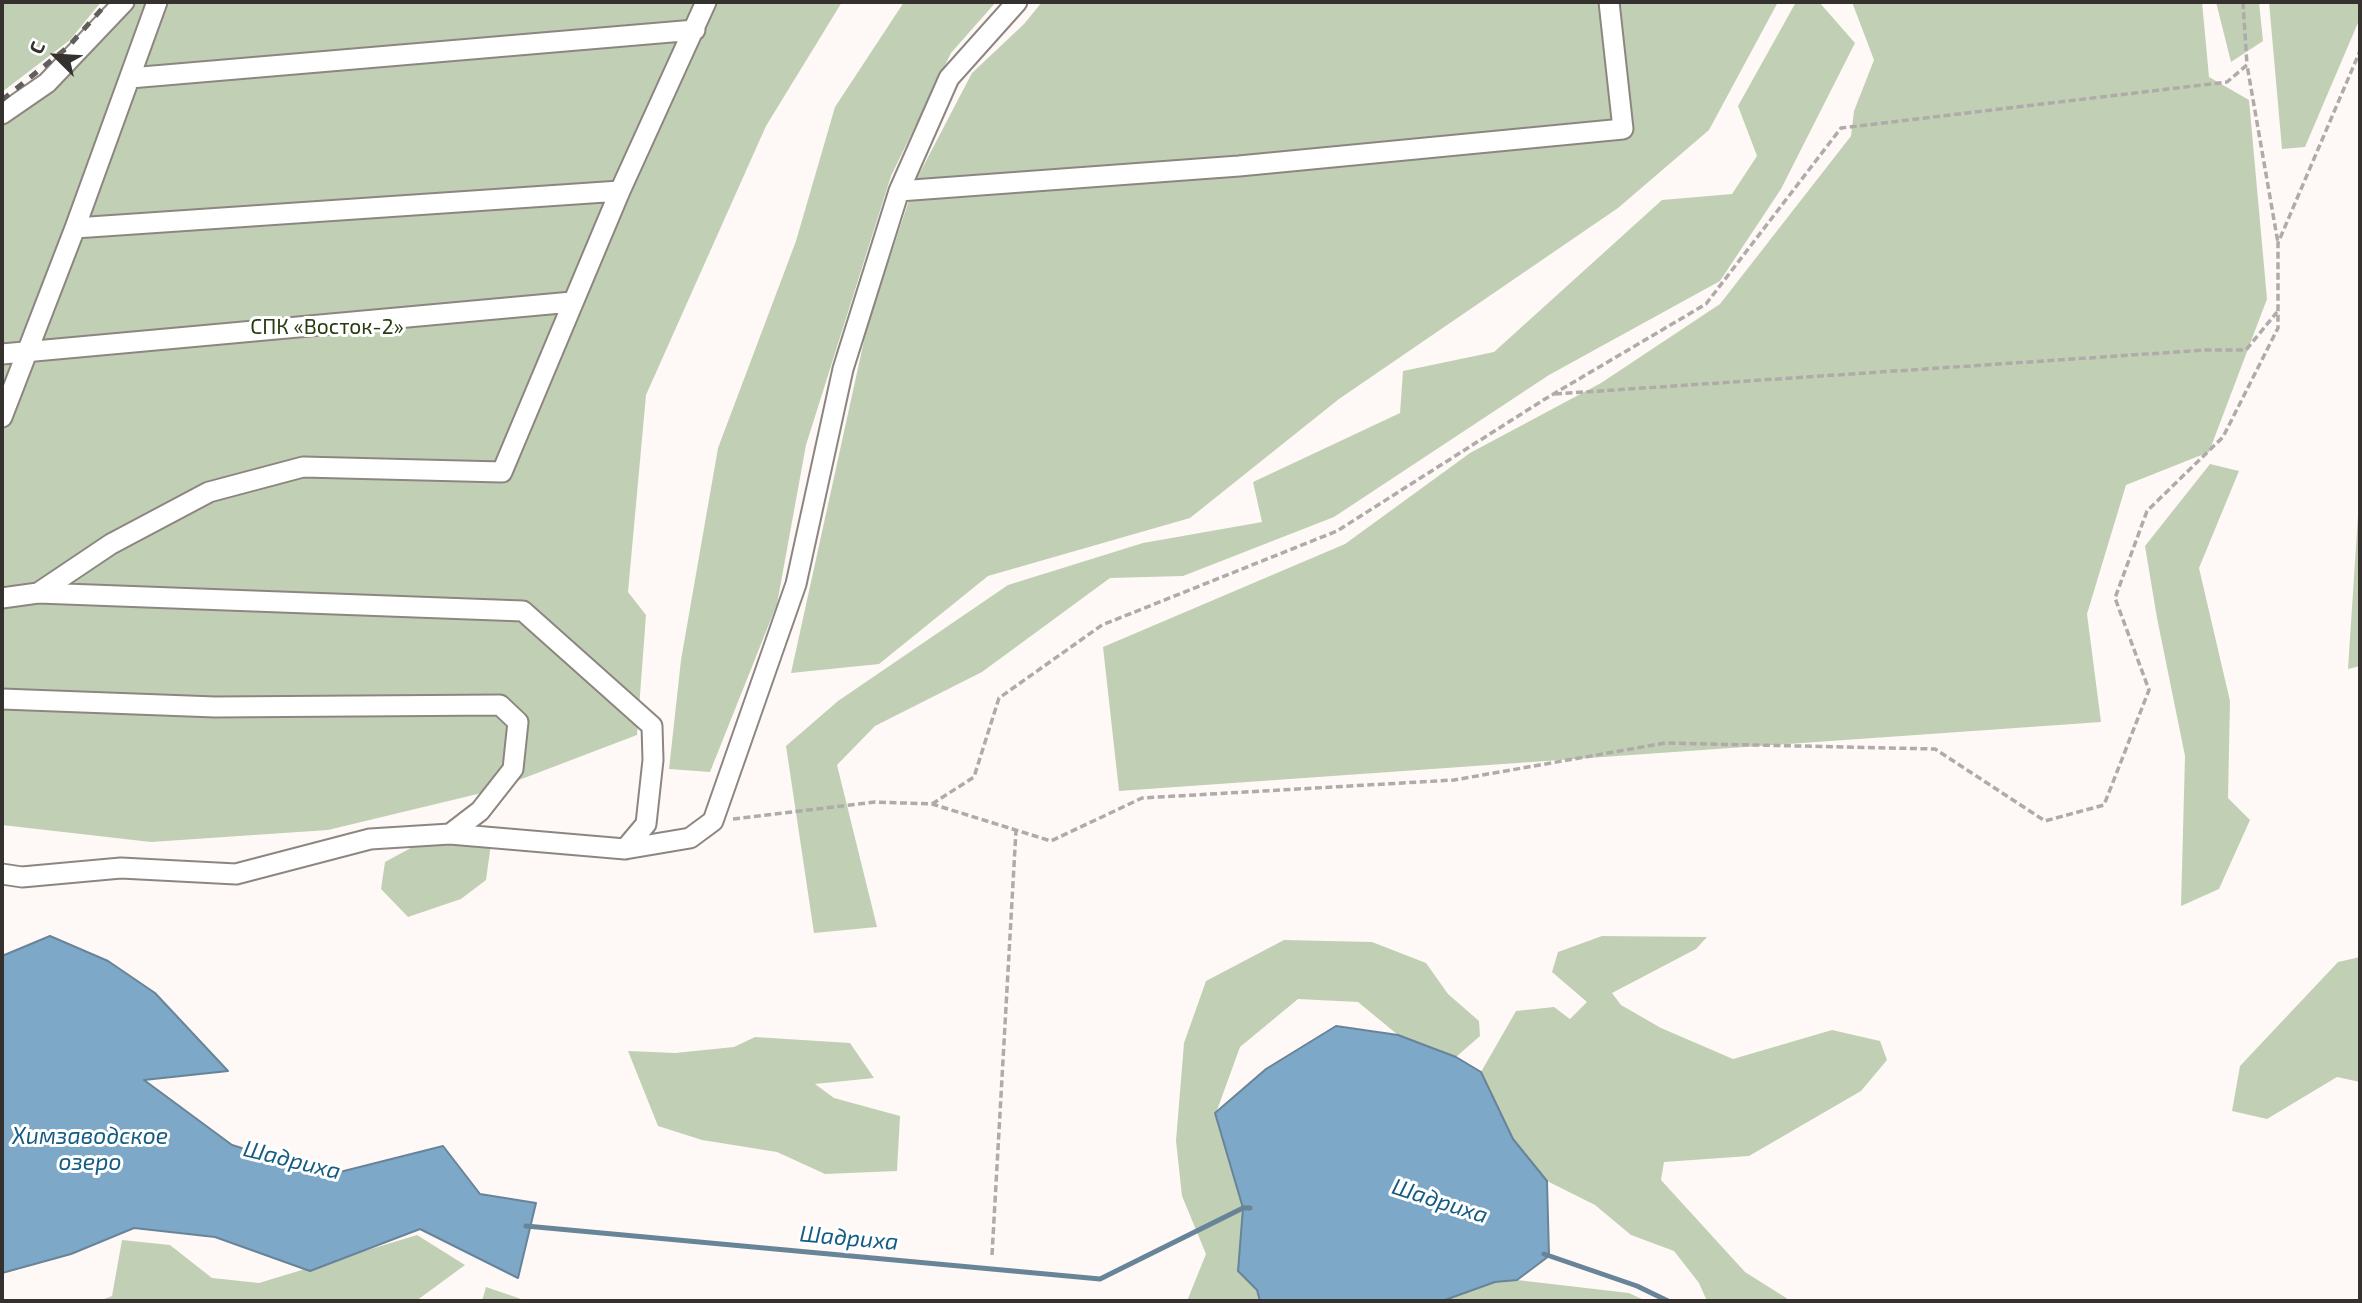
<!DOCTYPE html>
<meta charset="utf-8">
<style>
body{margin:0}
#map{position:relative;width:2362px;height:1303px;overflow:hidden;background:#fef9f6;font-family:"Exo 2",sans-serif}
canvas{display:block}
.frame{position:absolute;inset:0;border:4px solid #34312f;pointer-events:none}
.north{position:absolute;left:21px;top:21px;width:70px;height:70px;-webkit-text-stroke:5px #fff;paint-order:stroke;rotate:294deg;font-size:19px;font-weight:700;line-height:28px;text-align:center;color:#34312f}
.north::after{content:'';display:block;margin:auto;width:24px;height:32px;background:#34312f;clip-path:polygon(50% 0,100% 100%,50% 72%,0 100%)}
</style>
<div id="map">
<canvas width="2362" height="1303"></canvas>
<div class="frame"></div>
<div class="north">С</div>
</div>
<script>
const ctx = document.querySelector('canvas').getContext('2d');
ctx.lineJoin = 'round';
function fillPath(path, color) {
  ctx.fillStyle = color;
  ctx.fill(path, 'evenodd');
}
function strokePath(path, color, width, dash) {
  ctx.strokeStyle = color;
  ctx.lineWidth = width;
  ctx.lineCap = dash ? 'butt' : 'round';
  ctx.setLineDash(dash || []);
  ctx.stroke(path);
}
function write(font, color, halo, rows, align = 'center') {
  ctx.font = font + ' "Exo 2",sans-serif';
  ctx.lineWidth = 6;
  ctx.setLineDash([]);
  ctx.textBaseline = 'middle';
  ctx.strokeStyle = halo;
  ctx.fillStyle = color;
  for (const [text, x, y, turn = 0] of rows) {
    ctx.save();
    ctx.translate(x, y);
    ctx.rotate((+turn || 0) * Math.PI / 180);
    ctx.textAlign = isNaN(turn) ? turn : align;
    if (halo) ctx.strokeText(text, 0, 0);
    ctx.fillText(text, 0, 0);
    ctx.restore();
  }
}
fillPath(new Path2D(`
 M2,2H101L70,40L2,92Z
 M131,2H842L766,126L646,395L628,592L646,615L637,735L490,791L328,830L151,842L2,825V118Z
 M904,2H996L951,53L891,176L806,445L777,604L710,772L669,769L681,660L718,448L796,241L835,107Z
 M1042,2H1778L1709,130L1618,208L1339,399L1190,518L988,576L879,664L791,673L867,327L915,182L972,73L1024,24Z
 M1796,2H1819L1855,43L1781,189L1720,281L1549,375L1334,517L1183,576L1110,578L982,672L875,726L837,765L877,927L814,933L786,746L838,701L1008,585L1143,543L1262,522L1253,482L1400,413L1403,371L1494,352L1662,200L1732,194L1757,156L1738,106Z
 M1852,2H2202L2209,77L2249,100L2267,299L2209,452L2126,485L2087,614L2101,722L1119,791L1103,647L1345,544L1470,453L1601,383L1720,304L1851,136L1854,111L1874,60Z
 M2216,2H2259L2263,41L2231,62Z
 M2269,2H2360V18L2305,147L2282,149Z
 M2210,464L2239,471L2199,568L2230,701L2228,798L2250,820L2219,889L2181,906L2185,756L2157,618L2145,546Z
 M2360,485V666L2348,669Z
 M418,844H491L486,880L461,899L408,917L381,889L385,862Z
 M1602,936L1707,937L1696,949L1612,993L1621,1005L1661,1028L1733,1059L1832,1030L1880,1041L1887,1060L1861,1091L1749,1156L1664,1162L1661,1180L1745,1272L1791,1301H1707L1699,1283L1674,1251L1631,1235L1595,1205L1547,1181L1513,1139L1481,1072L1516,1011L1554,1007L1570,1019L1587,1002L1552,972L1558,952Z
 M1284,940L1372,942L1426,963L1448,994L1479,1021L1480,1036L1456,1057L1398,1035L1358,1002L1298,999L1240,1047L1216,1113L1243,1208L1238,1271L1257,1290L1260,1301H1187L1206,1254L1182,1196L1176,1141L1184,1043L1206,981Z
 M2360,957V1082L2337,1077L2267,1119L2232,1111L2240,1066L2338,962Z
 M755,1037L850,1043L874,1078L815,1084L834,1098L900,1116L897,1171L825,1174L777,1152L702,1140L658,1126L628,1051L675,1053L734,1047Z
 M417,1235L465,1265L416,1301H99L112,1296L122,1240L170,1245L212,1278L259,1283Z
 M1517,1280L1629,1293L1646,1301H1442L1495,1282Z
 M486,1287L527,1301H482Z`), '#c1d0b4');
const water = new Path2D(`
 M50,936L108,961L155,993L228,1071L144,1080L232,1145L328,1175L443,1146L480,1194L536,1203L518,1278L420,1229L310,1271L215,1237L134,1228L71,1254L2,1273V956Z
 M1336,1026L1398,1035L1456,1057L1481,1072L1513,1139L1547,1181L1549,1256L1517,1280L1495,1282L1442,1301H1260L1257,1290L1238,1271L1243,1208L1215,1113L1266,1069Z`);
fillPath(water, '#7ea8c7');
strokePath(water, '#688499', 2);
strokePath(new Path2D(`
 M526,1226L1100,1279L1243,1208H1250
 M1544,1254L1637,1286L1668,1301`), '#688499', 5);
const minor = new Path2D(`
 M130,78L695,30
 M2,114L47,83L124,2
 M899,191L1239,166L1623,129L1609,2
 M75,228L620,191
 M2,354L572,302
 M2,417L75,228L157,2
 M38,593L523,611L652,726L653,760L646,824L625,849
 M2,598L38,593L111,544L209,492L303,467L502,472L620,191L706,2
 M2,699L215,707L500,705L518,722L513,769L480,811L450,834
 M2,874L22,877L121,868L236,874L370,839L450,834L625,849L690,838L713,821L796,584L843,369L899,191L949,78L1017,2`);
strokePath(minor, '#8d8680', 23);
strokePath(new Path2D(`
 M2243,2L2247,65
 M1555,394L2206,350H2246L2277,312
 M932,804L974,777L999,698L1102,625L1337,531L1545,399L1706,304L1841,128L2227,82L2247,65L2278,243
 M733,819L875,802L932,804L1051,841L1142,798L1454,780L1665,743L1935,749L2045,821L2104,805L2149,690L2115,598L2147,511L2223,437L2278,328V243L2360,51
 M992,1255L1016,830`), '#afaba8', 3.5, [7, 3.5]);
strokePath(minor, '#fff', 19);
strokePath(new Path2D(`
 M2,100L68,47L108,2`), '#615e5c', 5, [9, 9]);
write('21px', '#283d0f', '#fff', [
 ["СПК «Восток-2»",327,327]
]);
write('italic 23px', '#155c85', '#fff', [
 ["Химзаводское",90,1136],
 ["озеро",90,1162],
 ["Шадриха",292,1160,14],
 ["Шадриха",1440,1201,18],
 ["Шадриха",849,1238,5]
]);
</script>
